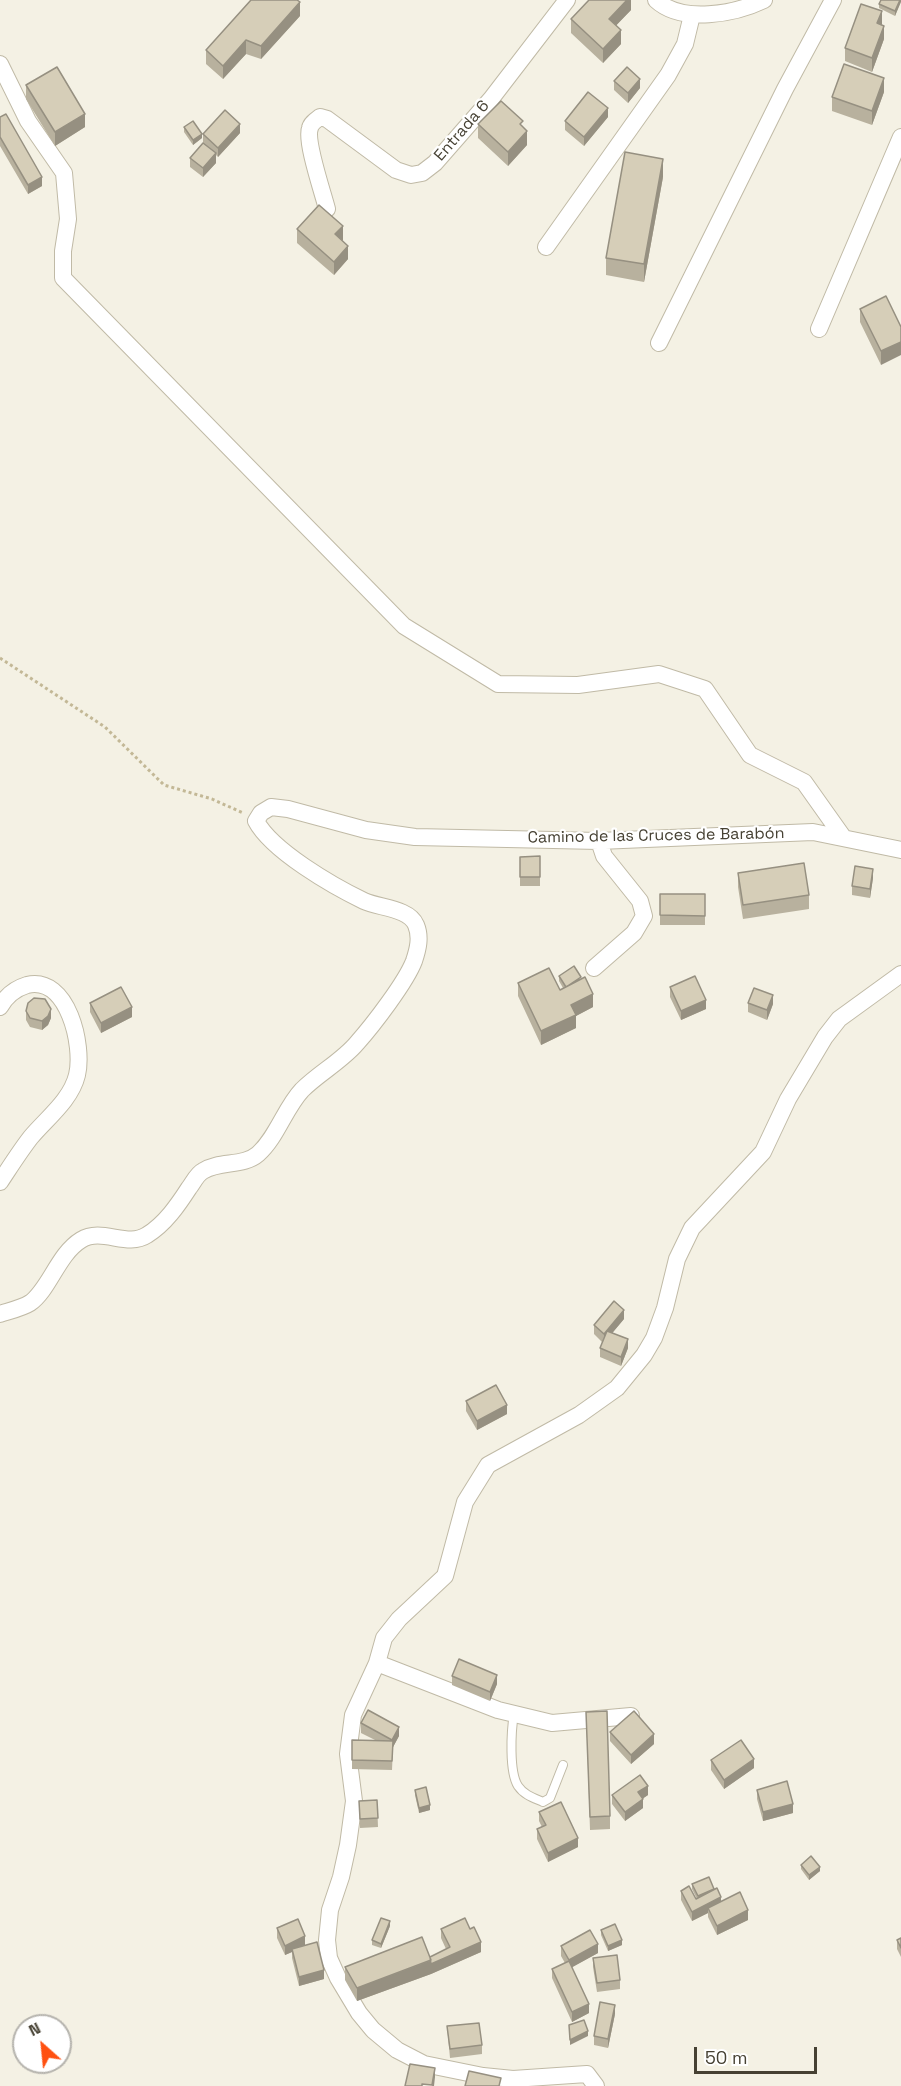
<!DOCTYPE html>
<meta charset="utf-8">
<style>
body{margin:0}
#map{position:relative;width:901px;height:2086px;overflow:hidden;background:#f4f1e4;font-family:"Space Grotesk",sans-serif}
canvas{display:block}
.north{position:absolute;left:12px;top:2014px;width:60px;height:60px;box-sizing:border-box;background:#fff;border:2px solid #b5b3ad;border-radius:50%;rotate:333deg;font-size:16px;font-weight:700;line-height:24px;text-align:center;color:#464133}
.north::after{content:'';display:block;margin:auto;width:21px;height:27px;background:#ff5010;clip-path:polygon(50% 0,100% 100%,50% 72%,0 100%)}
.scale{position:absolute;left:694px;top:2047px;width:123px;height:27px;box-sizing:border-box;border:3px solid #464133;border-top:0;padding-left:8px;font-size:18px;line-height:21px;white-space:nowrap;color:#464133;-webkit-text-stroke:4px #fff;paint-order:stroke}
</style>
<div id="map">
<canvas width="901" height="2086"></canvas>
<div class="north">N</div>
<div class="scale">50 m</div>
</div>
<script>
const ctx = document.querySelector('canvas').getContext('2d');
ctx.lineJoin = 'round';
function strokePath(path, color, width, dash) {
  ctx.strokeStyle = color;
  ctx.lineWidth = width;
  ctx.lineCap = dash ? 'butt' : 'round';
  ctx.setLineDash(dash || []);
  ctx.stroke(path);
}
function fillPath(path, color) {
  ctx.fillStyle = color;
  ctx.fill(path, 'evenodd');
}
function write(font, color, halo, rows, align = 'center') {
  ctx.font = font + ' "Space Grotesk",sans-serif';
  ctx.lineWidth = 4.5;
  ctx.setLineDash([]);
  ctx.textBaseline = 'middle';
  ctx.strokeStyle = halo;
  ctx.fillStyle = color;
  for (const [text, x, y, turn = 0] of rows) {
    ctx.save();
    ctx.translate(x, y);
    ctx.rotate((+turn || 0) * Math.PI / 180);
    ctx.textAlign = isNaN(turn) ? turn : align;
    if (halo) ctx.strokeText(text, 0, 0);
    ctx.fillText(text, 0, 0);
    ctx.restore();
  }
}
const service = new Path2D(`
 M514,1714C511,1731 509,1772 518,1786C524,1795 534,1798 543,1802L550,1798L563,1765`);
const minor = new Path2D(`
 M656,0C682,24 735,14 764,0
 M0,64L28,121L64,173L68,219L63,251V278L404,626L498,684L578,685L659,674L705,689L750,755L804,782L843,837
 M327,209C323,193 305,141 310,128C311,123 316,120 320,117L327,119L396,170L411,175L422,173L435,163L491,99L567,0
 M546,247L668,75L685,44L692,15
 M819,329L901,137
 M659,343L785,89L833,0
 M594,968L634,933L644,916L640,901L604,856L599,841
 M0,1007C6,996 14,989 27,985C68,975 84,1046 77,1075C71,1100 47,1118 31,1137C20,1151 10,1167 0,1182
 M0,1314C9,1311 22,1308 30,1303C49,1290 58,1254 81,1240C102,1227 127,1248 147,1235C165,1224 178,1205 189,1188C193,1183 197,1174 203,1171C220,1160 243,1167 258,1154C277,1137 285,1108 302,1090C319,1073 342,1061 357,1043C373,1025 406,982 414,961C418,949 421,937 416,925C409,908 379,908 364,901C333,886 272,851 256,821L261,813L271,807L288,809L366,830L415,837L599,841L813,832L901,850
 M377,1663L498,1710L552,1723L631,1716
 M596,2086L587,2074L513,2079L483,2076L424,2064L397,2050L373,2030L359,2013L338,1978L329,1958L327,1940L330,1910L341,1877L348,1845L354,1801L348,1754L353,1715L377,1663L384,1638L399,1619L445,1576L465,1502L488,1465L579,1415L617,1388L644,1355L654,1338L665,1308L677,1259L692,1228L763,1152L788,1099L825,1037L839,1019L901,974`);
strokePath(service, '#c0baa6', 10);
strokePath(minor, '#c0baa6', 18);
strokePath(new Path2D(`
 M0,658L105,727L164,785L212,799L243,813`), '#c3b896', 3, [3, 3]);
strokePath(service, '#fff', 8);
strokePath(minor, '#fff', 16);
fillPath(new Path2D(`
 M631,0V10L616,25L621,44L603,63L571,33V19Z
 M901,0L895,16L879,8V4Z
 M300,16L261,59L246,54L223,79L206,64V50Z
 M882,25L884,39L872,72L845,61V48Z
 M614,81L640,88L628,103L614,90Z
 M26,85L85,127L55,146L26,99Z
 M884,92L872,125L832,111V97Z
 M0,117L42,186L28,194L0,146Z
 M608,117L584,146L565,130V121Z
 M478,124L523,127L527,145L508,166L478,138Z
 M184,127L202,138L193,145L184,132Z
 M240,133L218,157L216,155V163L203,177L190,167V158L203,143V134Z
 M663,177L644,282L606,275V258Z
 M297,229L343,240H342L348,259L334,275L297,243Z
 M886,296L881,365L860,322V309Z
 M540,856V886H520V857Z
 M738,873L809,895V909L743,919L738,887Z
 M873,878L870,898L852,895V886Z
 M660,894H705V925H660Z
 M559,976L581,979L593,1007L576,1016V1028L541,1045L518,996V983L560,990L563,988L559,981Z
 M670,987L706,1009L681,1020L670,997Z
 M90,1003L132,1017L101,1033L90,1012Z
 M748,1003L773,1004L767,1020L748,1012Z
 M26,1011L51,1018L48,1025L42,1030L30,1027L26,1020Z
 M624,1319L612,1333L628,1348L621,1366L600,1357V1348L602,1342L594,1334V1325Z
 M466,1401L507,1414L477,1430L466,1411Z
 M452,1676L497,1684L490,1701L452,1685Z
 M586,1712L610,1816V1829L590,1830Z
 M361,1723L399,1736L393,1747L392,1770L352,1769V1740L377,1741L361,1733Z
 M610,1732L654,1744L631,1764L610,1741Z
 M711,1760L754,1768L724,1789L711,1770Z
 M415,1790L430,1810L419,1813L415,1795Z
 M757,1790L793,1813L763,1821L757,1799Z
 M612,1795H648L643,1798V1808L625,1821L612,1804Z
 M377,1800L378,1827L360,1828L359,1801Z
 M539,1812L578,1847L548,1862L537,1839V1829L542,1827L539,1821Z
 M801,1865L820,1871L809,1880L801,1869Z
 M692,1884L714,1890L721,1901L748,1920L717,1935L708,1917V1913L692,1921L681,1900V1891L697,1899L692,1889Z
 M390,1926L381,1948L372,1945V1940Z
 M277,1928L305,1945L324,1979L299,1986L292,1958V1952L285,1955L277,1938Z
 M441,1929L481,1952L431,1974L357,2001L345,1980V1967L430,1957L446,1949L441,1938Z
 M601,1930L622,1945L608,1951L601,1935Z
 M901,1938V1957L897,1949V1940Z
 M561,1946L598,1953L572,1967L589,2013L572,2022L552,1978V1969L565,1963L561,1956Z
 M593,1958L620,1980V1989L597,1992L593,1967Z
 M615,2014L608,2048L594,2045V2036Z
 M447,2026L482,2045V2054L450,2058Z`), '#b8b19e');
fillPath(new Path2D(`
 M627,0H631V10L609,33V19Z
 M900,0H901V2L895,16V11Z
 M300,2V16L261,59V46Z
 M882,11V25L877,23Z
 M884,26V39L872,72V58Z
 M621,30V44L603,63V49Z
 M246,40V54L223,79V66Z
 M884,78V92L872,125V111Z
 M640,79V88L628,103V93Z
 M608,108V117L584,146V137Z
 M85,114V127L55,146V132Z
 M240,124V133L218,157V148Z
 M527,131V145L508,166V152Z
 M202,134V138L193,145V140Z
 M216,153V163L203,177V168Z
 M663,159V177L644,282V264Z
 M42,177V186L28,194V185Z
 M343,226V240L335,248V234Z
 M348,246V259L334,275V262Z
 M901,342V355L881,365V351Z
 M873,869V878L870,898V889Z
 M593,994V1007L576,1016V1028L541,1045V1031L571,1005Z
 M773,995V1004L767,1020V1010Z
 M706,1000V1009L681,1020V1011Z
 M132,1007V1017L101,1033V1023Z
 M51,1009V1018L48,1025L42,1030V1021Z
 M624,1310V1319L604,1343V1334Z
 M628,1339V1348L621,1366V1357Z
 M507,1405V1414L477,1430V1421Z
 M497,1675V1684L490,1701V1692Z
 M399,1727V1736L392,1749V1740Z
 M654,1734V1744L631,1764V1755Z
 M754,1759V1768L724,1789V1780Z
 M648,1786V1795L638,1802V1792Z
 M643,1799V1808L625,1821V1812Z
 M793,1804V1813L763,1821V1812Z
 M430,1805V1810L419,1813V1808Z
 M578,1838V1847L548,1862V1853Z
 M820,1867V1871L809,1880V1875Z
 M721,1897V1906L708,1908V1913L692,1921V1912Z
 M748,1910V1920L717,1935V1926Z
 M390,1921V1926L381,1948V1944Z
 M305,1936V1945L292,1949V1952L285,1955V1946Z
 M622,1940V1945L608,1951V1946Z
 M481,1942V1952L431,1974L357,2001V1988Z
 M598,1944V1953L569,1969V1960Z
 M324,1970V1979L299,1986V1977Z
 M589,2004V2013L572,2022V2012Z
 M615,2005V2014L608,2048V2039Z
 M588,2031V2036L570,2045V2040Z
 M435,2068V2077L434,2086H432Z`), '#969081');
const building = new Path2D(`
 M251,0H297L300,2L261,46L246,40L223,66L206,50Z
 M589,0H627L609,19L621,30L603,49L571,19Z
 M881,0H900L895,11L879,4Z
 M861,4L882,11L877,23L884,26L872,58L845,48Z
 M844,64L884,78L872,111L832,97Z
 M57,67L85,114L55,132L26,85Z
 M627,67L640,79L628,93L614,81Z
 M588,92L608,108L584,137L565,121Z
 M501,101L523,121L520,124L527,131L508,152L478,124Z
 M225,110L240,124L218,148L203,134Z
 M6,114L42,177L28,185L0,137V117Z
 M193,121L202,134L193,140L184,127Z
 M203,143L216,153L203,168L190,158Z
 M625,152L663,159L644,264L606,258Z
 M319,205L343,226L335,234L348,246L334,262L297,229Z
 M886,296L901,327V342L881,351L860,309Z
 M540,856V877H520V857Z
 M804,863L809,895L743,905L738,873Z
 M855,866L873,869L870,889L852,886Z
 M660,894H705V916L660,915Z
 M574,966L581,977L566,987L559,976Z
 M549,968L560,990L585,977L593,994L571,1005L576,1015L541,1031L518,983Z
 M695,976L706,1000L681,1011L670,987Z
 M121,987L132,1007L101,1023L90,1003Z
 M754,988L773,995L767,1010L748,1003Z
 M34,998L45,999L51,1009L48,1016L42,1021L30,1018L26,1011L28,1003Z
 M614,1301L624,1310L604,1334L594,1325Z
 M607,1331L628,1339L621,1357L600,1348Z
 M496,1385L507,1405L477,1421L466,1401Z
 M459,1659L497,1675L490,1692L452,1676Z
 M368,1710L399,1727L392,1740L361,1723Z
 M607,1711L610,1816L590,1817L586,1712Z
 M634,1711L654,1734L631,1755L610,1732Z
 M352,1740L393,1741L392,1761L352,1760Z
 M741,1740L754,1759L724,1780L711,1760Z
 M640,1775L648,1786L638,1792L643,1799L625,1812L612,1795Z
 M787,1781L793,1804L763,1812L757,1790Z
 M426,1787L430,1805L419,1808L415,1790Z
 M377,1800L378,1818L360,1819L359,1801Z
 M561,1802L578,1838L548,1853L537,1829L546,1825L539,1812Z
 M811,1856L820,1867L809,1875L801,1865Z
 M709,1877L714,1889L698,1896L692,1884Z
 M689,1886L696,1899L717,1888L721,1897L692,1912L681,1891Z
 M740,1892L748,1910L717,1926L708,1908Z
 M381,1918L390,1921L381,1944L372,1940Z
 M465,1918L470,1929L474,1927L481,1942L431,1964L430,1957L450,1947L441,1929Z
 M298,1919L305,1936L285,1946L277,1928Z
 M615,1924L622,1940L608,1946L601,1930Z
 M590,1930L598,1944L569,1960L561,1946Z
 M422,1937L431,1960L357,1988L345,1967Z
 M901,1938V1948L897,1940Z
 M317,1942L324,1970L299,1977L292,1949Z
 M617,1955L620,1980L597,1983L593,1958Z
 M569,1961L589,2004L572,2012L552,1969Z
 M600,2002L615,2005L608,2039L594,2036Z
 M584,2020L588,2031L570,2040L569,2025Z
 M479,2023L482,2045L450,2049L447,2026Z
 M410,2064L435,2068L432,2085L422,2084V2086H405Z
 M469,2071L501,2078L499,2086H465Z`);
fillPath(building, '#d6ceb8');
strokePath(building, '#969081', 1.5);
write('16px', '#464133', '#fff', [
 ["Entrada 6",462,131,-49],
 ["Camino de las Cruces de Barabón",656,836,-1]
]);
</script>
